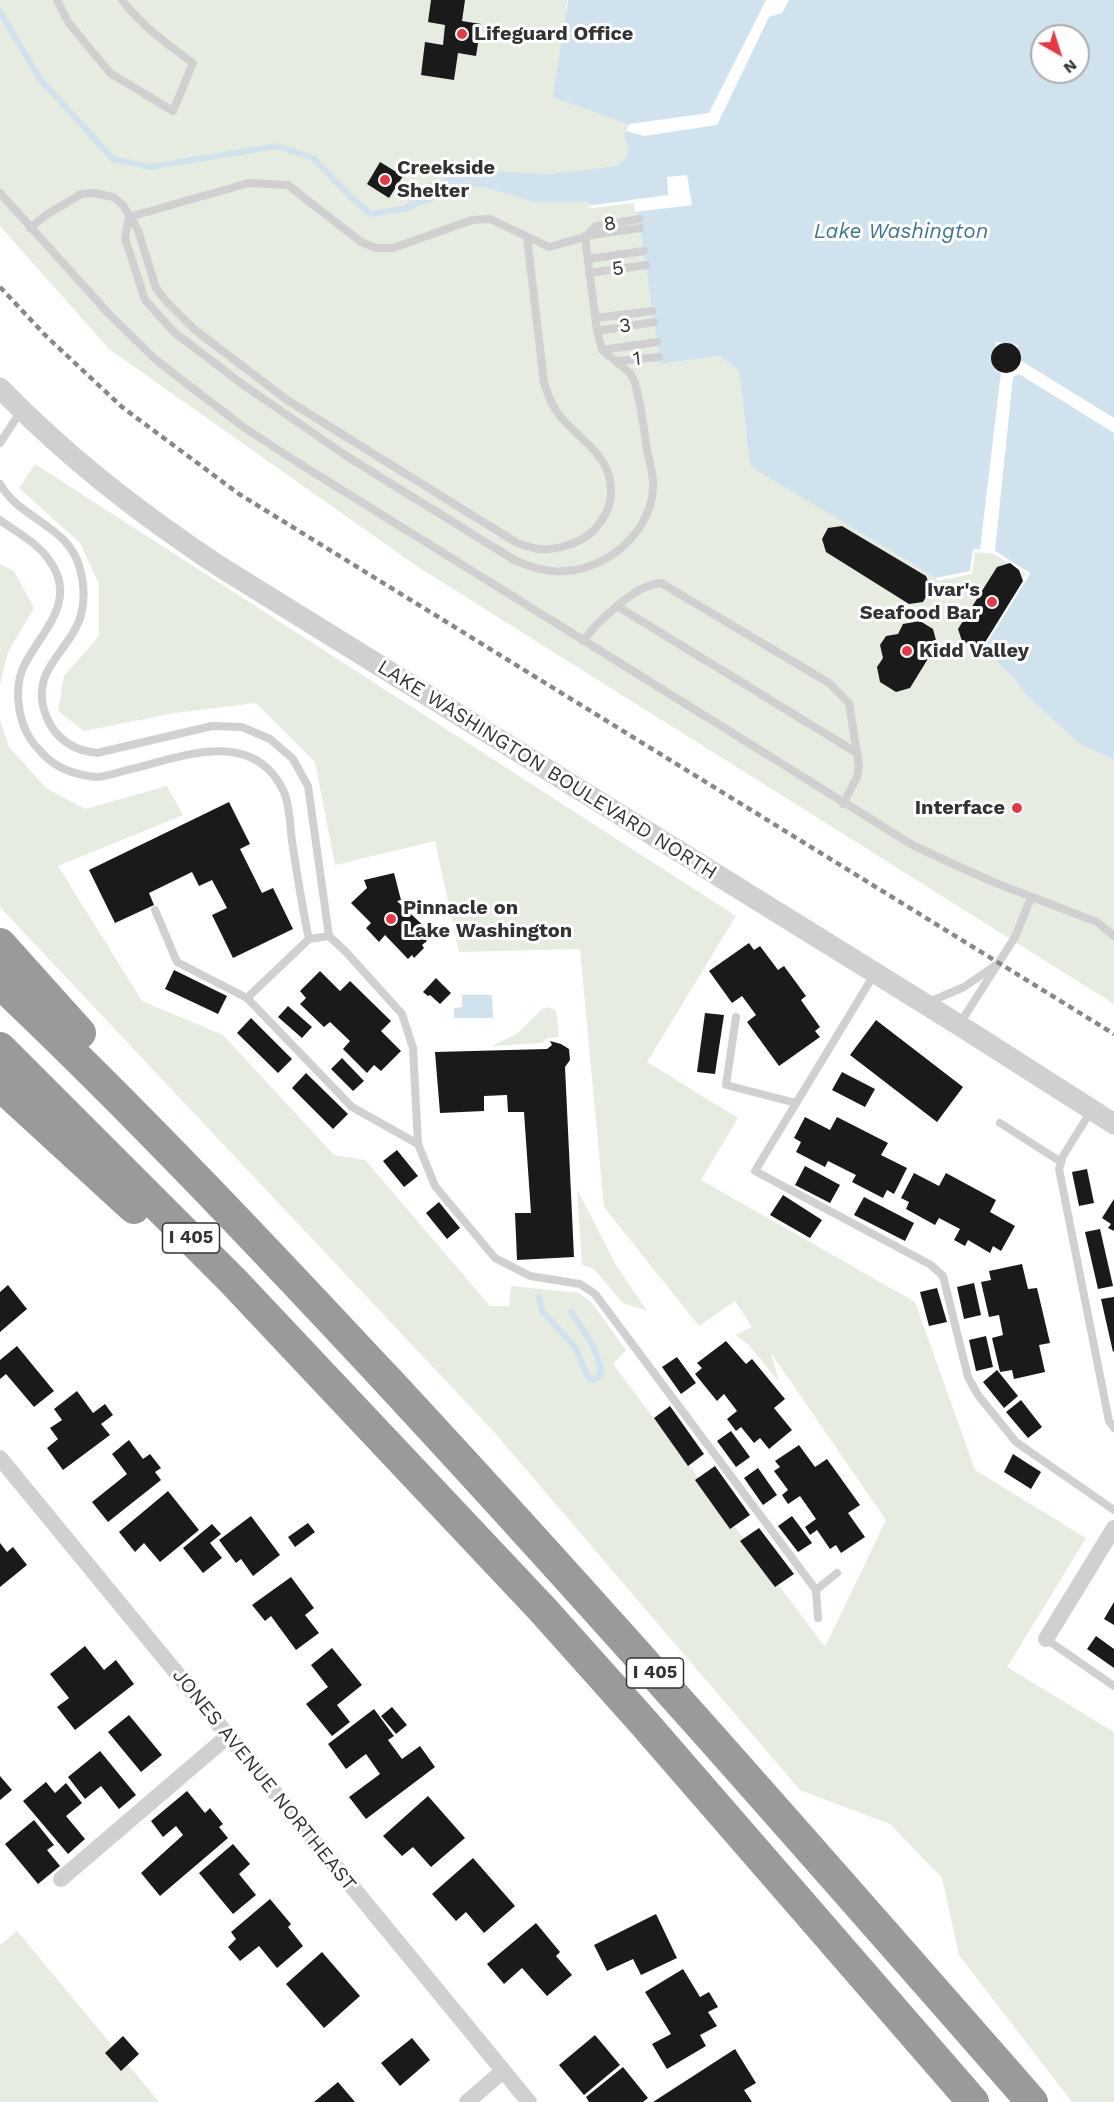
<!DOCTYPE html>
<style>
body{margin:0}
#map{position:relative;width:1114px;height:2102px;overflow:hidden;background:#fff;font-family:"Work Sans",sans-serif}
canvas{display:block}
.north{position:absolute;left:1030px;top:24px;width:60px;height:60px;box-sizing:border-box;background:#fff;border:2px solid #adadad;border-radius:50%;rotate:141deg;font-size:16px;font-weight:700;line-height:24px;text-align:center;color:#333}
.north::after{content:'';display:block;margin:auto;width:21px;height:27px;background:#e63946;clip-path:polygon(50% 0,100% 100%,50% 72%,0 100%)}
</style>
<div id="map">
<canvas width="1114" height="2102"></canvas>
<div class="north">N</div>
</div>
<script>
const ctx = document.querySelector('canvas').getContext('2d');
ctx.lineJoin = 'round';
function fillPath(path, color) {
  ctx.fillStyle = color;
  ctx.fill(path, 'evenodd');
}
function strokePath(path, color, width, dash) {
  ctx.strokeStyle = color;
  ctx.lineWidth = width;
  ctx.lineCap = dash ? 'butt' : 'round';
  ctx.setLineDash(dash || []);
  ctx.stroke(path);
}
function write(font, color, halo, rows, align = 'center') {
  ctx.font = font + ' "Work Sans",sans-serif';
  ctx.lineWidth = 6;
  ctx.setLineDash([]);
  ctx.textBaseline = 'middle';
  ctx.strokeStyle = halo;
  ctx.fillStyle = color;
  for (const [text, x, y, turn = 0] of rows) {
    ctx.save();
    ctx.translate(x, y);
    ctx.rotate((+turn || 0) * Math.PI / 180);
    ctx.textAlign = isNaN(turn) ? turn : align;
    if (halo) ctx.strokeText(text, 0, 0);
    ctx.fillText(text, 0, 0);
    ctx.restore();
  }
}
fillPath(new Path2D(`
 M0,0H568L565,7L629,124L624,138L629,148L625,160L615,166L549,174L482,170L535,202H584L593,205L636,200L660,364L719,356L739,370L750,466L973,549L995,551L1030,574L981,654L994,659L1015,679L1026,695L1081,745L1114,760V1004L418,567L109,349L0,226Z
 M35,464L736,916L647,1062L738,1118L701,1180L915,1302L975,1470L1086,1538L1007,1667L1114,1732V2102H1072L959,1955L942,1878L890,1824L800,1790L494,1432L0,907V720L9,747L46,788L85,809L167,786L183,815L58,866L142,1001L223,1035L334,1155L365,1160L490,1306H508L509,1308L511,1286L579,1293L591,1302L626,1350L613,1364L825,1647L886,1520L771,1353L779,1382L749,1345L735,1335L752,1327L735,1301L699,1326L604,1207L580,949L459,952L435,841L335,865L315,762L256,703L175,713L84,731L58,711L64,676L99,636V584L80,543L19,488Z
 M0,564L14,571L34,608L8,652L0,685Z
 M549,1007L556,1011L559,1037L547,1038L542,1043L492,1046L518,1033L542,1009Z
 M577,1189L616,1265L647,1311L623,1303L594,1269L582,1265Z
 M17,1931L159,2102H0V1945Z`), '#e6ecdf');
fillPath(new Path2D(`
 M568,0H1114V760L1081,745L1026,695L1015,679L994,659L980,654L1030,573L995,551L973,549L970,571L936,578L750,466L739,370L719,356L660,364L636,200L593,205L584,202H535L485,187C462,185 446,196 425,204C418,206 409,207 402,208L429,183L468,172L482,170L549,174L615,166L625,160L629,148L624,138L628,124L553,97ZM1042,36H1078V72H1042Z
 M462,995H492L493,1018H454V1008L462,1007Z`), '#cfe2ee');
fillPath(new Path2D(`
 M766,0H789L782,13L769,17L717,125L644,136L626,131L629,124L709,113Z
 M687,175L692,205L635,212L634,203L593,208L587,206L668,195L667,177Z
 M996,342L1018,345L1017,358L1020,360L1114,418V433L1019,374L1013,377L995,551L1030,574L980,654L979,651L1026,574L994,554L975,552L972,574L937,581L936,578L970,571L973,549H980L1001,372L995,371Z`), '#fff');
strokePath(new Path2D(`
 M0,12L40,79L113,159L150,167L277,146L313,158L351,197L371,214L409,208L419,202
 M539,1297L542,1311L575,1347L588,1377L595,1380L601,1374C599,1350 584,1331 571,1312`), '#cfe2ee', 6);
fillPath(new Path2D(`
 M431,0H465L462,21L481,24L476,56L458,53L454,80L421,75L425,42L443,45L445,25L428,22Z
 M380,162L403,176L389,198L367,184Z
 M991 358a15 15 0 1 1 30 0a15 15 0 1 1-30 0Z
 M842,526L926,576L931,588L923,602L909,604L826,552L822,539L828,528Z
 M1010,563L1019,570L1023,581L984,644L972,646L962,641L958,629L997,567Z
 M920,621L933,629L937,644L910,688L896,692L880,682L877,667L883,658L880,645L886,636L898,634L903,624Z
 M229,802L250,844L240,849L262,893L273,888L293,929L233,958L212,915L227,908L212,880L199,886L192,872L149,893L154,905L115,923L89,870Z
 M394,873L401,900L397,901L428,930L422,936L427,941L422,945L424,948L414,958L412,955L408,959L385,935L379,942L366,928L371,923L351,903L367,888L364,880Z
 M749,943L754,950L760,946L778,970L784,966L806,996L801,1000L820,1027L815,1031L820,1037L779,1066L747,1022L756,1015L742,996L732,1003L709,971Z
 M174,970L227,996L218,1014L165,989Z
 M320,971L340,991L350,981L391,1021L381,1031L401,1051L381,1071L374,1065L367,1073L343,1049L350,1041L330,1022L324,1027L300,1004L306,998L300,991Z
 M436,978L451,993L440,1004L430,995L428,996L423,992Z
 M288,1006L312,1027L302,1038L278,1017Z
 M705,1013L724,1015L715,1074L697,1072Z
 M251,1018L292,1059L278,1073L237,1033Z
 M876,1020L963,1087L937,1122L850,1055Z
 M550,1041L561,1044L569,1049L570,1060L565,1067L574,1257L517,1260L515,1213H531L524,1112H508L507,1095L484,1096V1111L440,1113L435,1052L547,1049L552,1045Z
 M342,1058L364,1081L353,1091L331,1069Z
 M842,1072L875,1089L865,1107L832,1090Z
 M306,1073L348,1114L333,1129L292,1088Z
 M805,1117L830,1130L837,1117L888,1143L881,1155L907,1168L894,1194L887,1190L883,1198L852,1182L856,1175L828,1161L825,1167L796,1152L801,1142L794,1138Z
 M397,1150L418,1176L404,1187L383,1161Z
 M805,1166L840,1185L830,1203L795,1185Z
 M1087,1169L1094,1203L1079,1206L1072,1172Z
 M914,1173L939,1186L946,1173L996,1200L990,1212L1015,1226L1001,1251L993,1246L990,1253L968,1240L965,1246L954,1240L960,1229L939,1218L935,1225L906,1209L909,1202L901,1198Z
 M783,1195L822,1220L810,1238L770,1215Z
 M864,1197L914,1223L905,1241L854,1215Z
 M1114,1199V1231L1108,1228L1111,1224L1102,1218Z
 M439,1202L460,1228L447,1239L426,1213Z
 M1100,1229L1113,1286L1098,1289L1085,1232Z
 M1022,1264L1028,1289L1037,1288L1050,1343L1039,1345L1045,1372L1014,1379L1012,1370L1000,1372L992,1338L1003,1335L999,1315L989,1317L981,1282L991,1280L989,1271Z
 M974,1283L981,1315L964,1319L957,1287Z
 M8,1285L27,1309L0,1332V1292Z
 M937,1288L947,1322L929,1326L920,1292Z
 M1114,1297V1351L1113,1352L1101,1299Z
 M986,1336L993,1367L976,1371L969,1340Z
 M726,1341L746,1364L752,1359L785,1399L774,1408L792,1430L769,1449L760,1438L754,1443L741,1427L736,1431L727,1419L737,1411L724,1394L717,1401L695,1374L702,1368L697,1363Z
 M17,1346L54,1391L34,1407L6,1374L0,1379V1360Z
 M677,1357L696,1383L681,1394L662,1367Z
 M997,1370L1018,1396L1004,1408L983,1382Z
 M77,1391L93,1413L105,1404L113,1415L101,1424L110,1435L63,1470L47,1448L58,1439L50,1428L62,1420L54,1409Z
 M1021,1400L1042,1427L1028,1438L1006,1412Z
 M670,1406L704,1454L688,1466L654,1418Z
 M731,1431L750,1457L736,1467L717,1441Z
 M129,1440L143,1459L150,1454L161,1468L155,1472L161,1480L108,1522L92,1502L127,1474L112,1454Z
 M799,1445L815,1467L827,1459L860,1505L848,1513L865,1537L841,1553L836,1545L830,1549L817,1530L810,1535L805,1527L816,1519L800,1496L788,1504L782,1495L788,1490L774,1471L780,1467L775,1461Z
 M1013,1454L1041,1472L1031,1489L1004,1472Z
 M715,1466L750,1515L730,1529L695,1480Z
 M758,1468L777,1495L763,1505L744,1478Z
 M168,1491L199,1530L160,1562L144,1543L135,1552L119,1532Z
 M251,1516L280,1555L253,1576L241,1559L236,1563L219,1540Z
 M792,1516L812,1543L798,1552L778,1526Z
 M308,1523L315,1532L295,1547L288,1537Z
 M212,1524L221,1534L210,1543L222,1558L203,1573L183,1548Z
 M759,1528L794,1574L775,1587L740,1541Z
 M0,1543L7,1552L13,1547L27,1565L0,1587Z
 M291,1577L314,1608L305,1615L319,1633L296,1650L271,1616L265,1621L252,1605Z
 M1114,1602V1625L1104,1619Z
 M1096,1636L1114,1649V1668L1087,1649Z
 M85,1646L104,1670L116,1660L134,1684L75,1730L57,1707L69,1698L50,1674Z
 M332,1648L362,1685L337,1705L350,1722L332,1736L306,1704L328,1687L311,1665Z
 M392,1707L407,1725L396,1734L381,1716Z
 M374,1709L394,1736L388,1740L402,1759L420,1746L435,1767L366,1819L349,1797L380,1774L366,1754L346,1769L328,1744Z
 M129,1715L162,1755L141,1772L108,1732Z
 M100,1751L136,1795L119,1809L101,1786L85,1799L68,1777Z
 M0,1776L12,1790L0,1800Z
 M46,1782L55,1793L66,1783L82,1803L66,1816L85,1839L68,1854L23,1801Z
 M187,1791L205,1813L210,1808L223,1824L219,1827L228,1838L160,1896L141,1873L183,1835L176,1826L163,1837L151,1821Z
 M428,1796L465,1838L431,1867L413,1847L402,1856L383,1836Z
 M34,1820L54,1845L47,1850L60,1866L38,1884L5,1844Z
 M233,1844L250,1864L239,1874L256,1895L233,1914L199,1873Z
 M473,1858L515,1906L484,1933L466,1912L456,1921L432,1894Z
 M270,1899L291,1924L288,1927L303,1946L277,1968L259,1946L240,1961L228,1947L236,1939L231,1932Z
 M656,1914L677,1958L641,1975L633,1959L607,1971L594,1945Z
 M536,1923L560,1952L556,1956L572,1975L547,1996L522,1968L504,1984L487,1964Z
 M322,1952L360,1996L324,2028L286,1984Z
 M683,1969L700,1997L709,1992L718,2007L708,2012L717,2026L700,2035L706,2046L667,2069L652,2044L671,2034L645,1992Z
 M595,2035L620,2065L584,2095L559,2065Z
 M123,2036L139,2054L121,2071L105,2053Z
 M412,2038L430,2060L400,2086L381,2063Z
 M735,2049L756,2083L744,2090L752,2102H653Z
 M623,2067L648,2098L643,2102H589L586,2097Z
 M338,2082L355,2102H314Z`), '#1a1a1a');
strokePath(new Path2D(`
 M57,0L68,22L110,73L173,111L193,63C167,44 142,26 122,0
 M249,183L288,185L361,242L376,248H393L472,220L490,219L549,247L585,237L597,331L602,350L630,373L635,383C641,405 644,428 647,450C649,461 653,472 653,482C655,529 609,569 565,571C547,573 532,567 516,561L348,457L242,384L174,332L145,300L125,238L129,217Z
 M0,193L109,314L156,360L242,426L289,457L914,846L993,882L1097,922L1114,936
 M30,228L46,215L81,194L94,193L113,197L123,205L138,230L156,288L165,300L194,329L287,400L517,543C524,545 532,548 539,549C554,551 580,543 591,533C602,522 610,510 611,494C613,456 581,442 560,416C552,406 548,396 544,383L527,237
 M585,236L640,228
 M585,237L596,226L639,219
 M588,259L644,251
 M589,273L646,265
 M596,318L652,311
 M597,331L654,322
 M602,350L657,342
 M616,361L659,357
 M0,443L21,411
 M0,484C19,519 70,526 80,569C84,584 85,600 81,615C75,637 56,653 46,674C34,703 50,738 79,749C84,751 91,752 97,753L212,726L242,727L270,739L293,759L308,786L329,936L346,952L402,1014L413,1048L418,1144L435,1186L495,1258L530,1276L580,1284L595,1294L816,1590
 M0,520C16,532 38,543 49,560C78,599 44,629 26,662C13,684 17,719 31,740C34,745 39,749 43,754C56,768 76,775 96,777C105,777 117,773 127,770C180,758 253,725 284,792C290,806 290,826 292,841C297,874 302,907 309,939
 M583,641L597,624L617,606
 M843,804L857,777L859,765L849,703L829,683L661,583C643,585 631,595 617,606L857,753
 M155,910L177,962L247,998L352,1107L418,1144
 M875,973L755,1171L931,1265L943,1276L968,1377L978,1395L1016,1442L1114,1510
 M247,998L309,939L329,936
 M929,1002L964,987L996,965
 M736,1017L726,1085L796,1103
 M959,1025L1015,937L1031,898
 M1091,1111L1063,1156L1059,1169L1109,1421L1114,1428
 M1000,1123L1061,1162
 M818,1618L816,1590L837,1573
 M1046,1639L1114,1686`), '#d0d0d0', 8);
strokePath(new Path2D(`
 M0,1458L529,2102
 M1046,1639L1114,1528
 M61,1879L228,1736
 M467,2102L503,2071`), '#d0d0d0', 16);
strokePath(new Path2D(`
 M0,388C68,458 138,512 219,566L959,1025L1114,1124`), '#d0d0d0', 21);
strokePath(new Path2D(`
 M0,944L80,1033
 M0,983C135,1111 263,1247 390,1383C609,1619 820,1860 1032,2102
 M0,1048L233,1281L543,1610L644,1723L973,2102
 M0,1085L134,1208`), '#9a9a9a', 32);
strokePath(new Path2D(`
 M0,287L46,336L122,407L239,494L1114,1034`), '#888', 4.5, [6, 4.5]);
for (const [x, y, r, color] of [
 [462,34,6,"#e63946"],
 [385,180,6,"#e63946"],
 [992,602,6,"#e63946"],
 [907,651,6,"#e63946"],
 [1017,808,6,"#e63946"],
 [391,919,6,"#e63946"]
]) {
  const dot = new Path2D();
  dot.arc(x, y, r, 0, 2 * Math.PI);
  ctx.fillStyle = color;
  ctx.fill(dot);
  strokePath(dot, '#fff', 2);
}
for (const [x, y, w] of [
 [191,1238,57],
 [655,1673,57]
]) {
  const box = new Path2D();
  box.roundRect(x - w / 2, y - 15, w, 30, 4.5);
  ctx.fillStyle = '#fff';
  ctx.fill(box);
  strokePath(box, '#333', 1.5);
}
write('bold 18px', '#333', null, [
 ["I 405",191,1238],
 ["I 405",655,1673]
]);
write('bold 20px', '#333', '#fff', [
 ["Lifeguard Office",474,34],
 ["Creekside",397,168],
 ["Shelter",397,191],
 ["Ivar's",980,590,"right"],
 ["Seafood Bar",980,613,"right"],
 ["Kidd Valley",919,651],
 ["Interface",1005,808,"right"],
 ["Pinnacle on",403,908],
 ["Lake Washington",403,931]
], 'left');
write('20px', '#333', '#fff', [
 ["8",610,224,-11],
 ["5",618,269,-8],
 ["3",625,326,-9],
 ["1",637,359,-6],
 ["LAKE WASHINGTON BOULEVARD NORTH",547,770,32],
 ["JONES AVENUE NORTHEAST",264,1780,51]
]);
write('italic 21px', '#3f7597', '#fff', [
 ["Lake Washington",901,232]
]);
</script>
